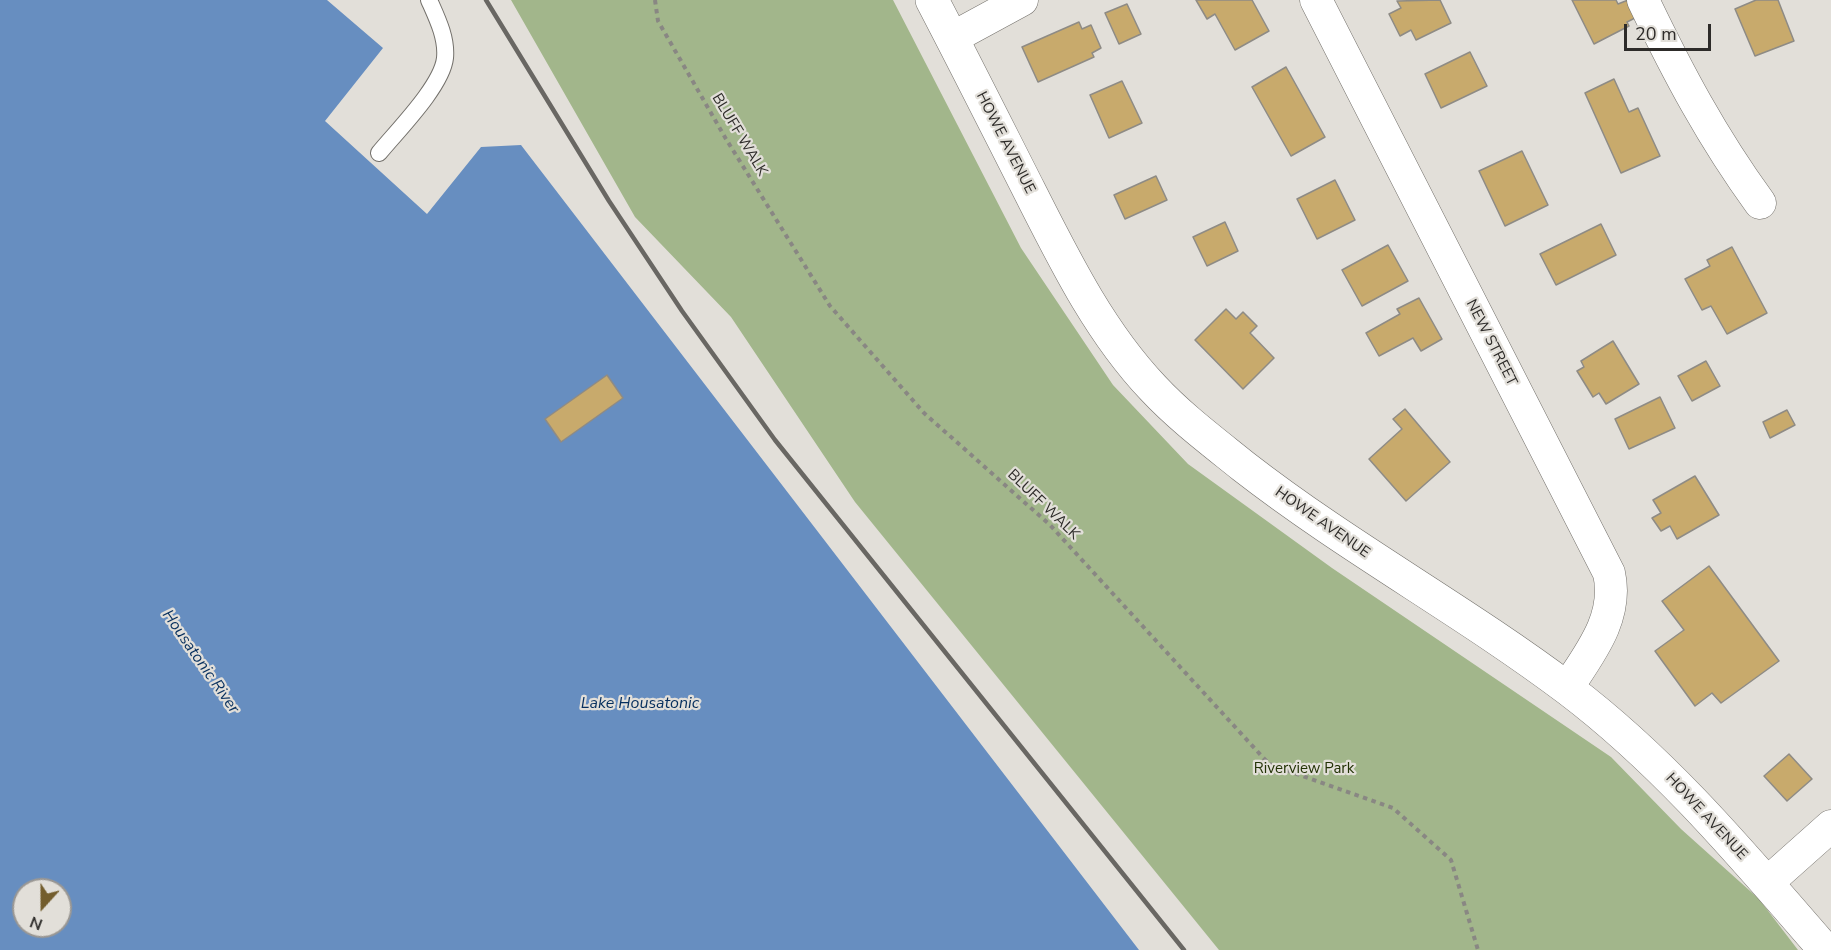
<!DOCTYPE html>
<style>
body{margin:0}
#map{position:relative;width:1831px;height:950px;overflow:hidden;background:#e2dfd9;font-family:"Nunito Sans",sans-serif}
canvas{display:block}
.north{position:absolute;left:12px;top:878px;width:60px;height:60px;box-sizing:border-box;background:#e2dfd9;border:2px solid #9a9793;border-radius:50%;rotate:201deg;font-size:16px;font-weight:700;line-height:24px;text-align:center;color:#2d2b29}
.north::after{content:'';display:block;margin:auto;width:21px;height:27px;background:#735d2d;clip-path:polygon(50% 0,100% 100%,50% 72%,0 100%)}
.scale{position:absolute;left:1624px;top:24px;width:87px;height:27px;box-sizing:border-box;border:3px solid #2d2b29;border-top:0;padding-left:8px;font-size:18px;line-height:21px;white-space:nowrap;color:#2d2b29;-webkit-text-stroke:4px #e2dfd9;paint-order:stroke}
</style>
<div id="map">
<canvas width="1831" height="950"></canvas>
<div class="north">N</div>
<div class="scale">20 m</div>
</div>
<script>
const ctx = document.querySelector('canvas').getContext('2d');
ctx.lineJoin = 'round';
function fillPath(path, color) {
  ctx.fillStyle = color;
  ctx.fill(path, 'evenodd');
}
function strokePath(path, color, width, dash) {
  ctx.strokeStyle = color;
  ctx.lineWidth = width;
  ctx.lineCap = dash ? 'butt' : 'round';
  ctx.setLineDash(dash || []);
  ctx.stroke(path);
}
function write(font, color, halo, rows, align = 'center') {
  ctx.font = font + ' "Nunito Sans",sans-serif';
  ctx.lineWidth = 4.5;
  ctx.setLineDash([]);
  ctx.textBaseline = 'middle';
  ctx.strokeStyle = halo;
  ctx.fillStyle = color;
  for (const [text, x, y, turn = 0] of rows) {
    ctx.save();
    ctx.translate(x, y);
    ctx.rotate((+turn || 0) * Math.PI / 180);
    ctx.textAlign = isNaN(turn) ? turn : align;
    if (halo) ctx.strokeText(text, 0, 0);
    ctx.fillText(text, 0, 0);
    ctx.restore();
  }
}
fillPath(new Path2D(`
 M511,0H893L1021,248L1113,385L1188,464L1332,568L1611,757L1681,829L1759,899L1798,950H1219L855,502L731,317L635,217Z`), '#a2b68b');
fillPath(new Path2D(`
 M0,0H327L383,48L325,121L427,214L481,147L521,145L1139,950H0ZM24,890H60V926H24Z`), '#678ec0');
const building = new Path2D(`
 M1196,0H1252L1269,31L1235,50L1215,14L1207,19Z
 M1440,0L1451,23L1416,40L1411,30L1400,36L1389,14L1401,8L1397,1Z
 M1572,0H1616L1618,4L1628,0L1637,17L1627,22L1629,26L1594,44Z
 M1756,0H1778L1794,41L1755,56L1735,9Z
 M1127,4L1141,34L1119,44L1105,13Z
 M1079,22L1082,29L1091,25L1101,48L1092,53L1094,57L1038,82L1022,47Z
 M1470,52L1487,86L1441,108L1425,74Z
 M1286,67L1325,137L1291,156L1252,87Z
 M1614,79L1629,112L1638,108L1660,156L1621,173L1585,93Z
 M1122,81L1142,123L1109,138L1090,95Z
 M1522,151L1548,205L1505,226L1479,171Z
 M1156,176L1167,200L1125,219L1114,195Z
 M1335,180L1355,220L1317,239L1297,199Z
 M1225,222L1238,251L1207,266L1193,237Z
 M1601,224L1616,255L1556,285L1540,254Z
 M1388,245L1408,281L1362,306L1342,270Z
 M1732,247L1767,313L1727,334L1711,306L1702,310L1685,279L1710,266L1707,260Z
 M1419,298L1442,339L1421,351L1413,338L1379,356L1366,333L1400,314L1397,309Z
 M1226,309L1236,319L1243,312L1257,326L1250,333L1274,358L1243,389L1195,340Z
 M1613,341L1639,384L1606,404L1599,393L1593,397L1577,371L1584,367L1581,361Z
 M1706,361L1720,386L1692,401L1678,376Z
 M607,375L623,398L561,442L545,419Z
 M1660,397L1675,428L1629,449L1615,419Z
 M1405,409L1450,462L1406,501L1369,459L1402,429L1393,419Z
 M1787,410L1795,425L1770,438L1763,422Z
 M1695,476L1719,515L1677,539L1670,526L1661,531L1652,518L1661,513L1653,500Z
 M1709,566L1779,661L1721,703L1712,693L1695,706L1655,651L1684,630L1662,601Z
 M1789,754L1812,779L1787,801L1764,776Z`);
fillPath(building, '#c8aa6c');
strokePath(building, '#8e8b85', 1.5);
const service = new Path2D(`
 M379,153C397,131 442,86 445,58C447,38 437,18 429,0`);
const minor = new Path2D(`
 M1316,0L1609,573C1619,617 1590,653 1567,688
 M1643,0C1678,73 1712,137 1760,203
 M952,38L1022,0
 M1767,883L1831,826`);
const secondary = new Path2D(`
 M932,0C965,63 997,127 1029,190C1064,259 1099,331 1153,388C1180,417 1212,441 1243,466C1347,547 1463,610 1568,689C1666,763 1745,858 1825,950`);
strokePath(service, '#73706b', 18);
strokePath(minor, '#73706b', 33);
strokePath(secondary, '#73706b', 34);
strokePath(new Path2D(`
 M655,0L658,21L726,139L830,306L924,413L1050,525L1269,764L1393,808L1451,860L1478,950`), '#898783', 4, [4.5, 4.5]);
strokePath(service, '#fff', 16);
strokePath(minor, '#fff', 32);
strokePath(secondary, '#fff', 33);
strokePath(new Path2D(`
 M486,0L609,201L682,311L775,440L1184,950`), '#696763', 4.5);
write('15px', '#2d2b29', '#e2dfd9', [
 ["BLUFF WALK",739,135,59],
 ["HOWE AVENUE",1005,143,63],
 ["NEW STREET",1491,343,63],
 ["BLUFF WALK",1043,505,44],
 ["HOWE AVENUE",1322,523,35],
 ["HOWE AVENUE",1706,817,47]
]);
write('15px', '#223205', '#e2dfd9', [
 ["Riverview Park",1304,769]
]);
write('italic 16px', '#062f5e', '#e2dfd9', [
 ["Housatonic River",200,662,55],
 ["Lake Housatonic",640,704]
]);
</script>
